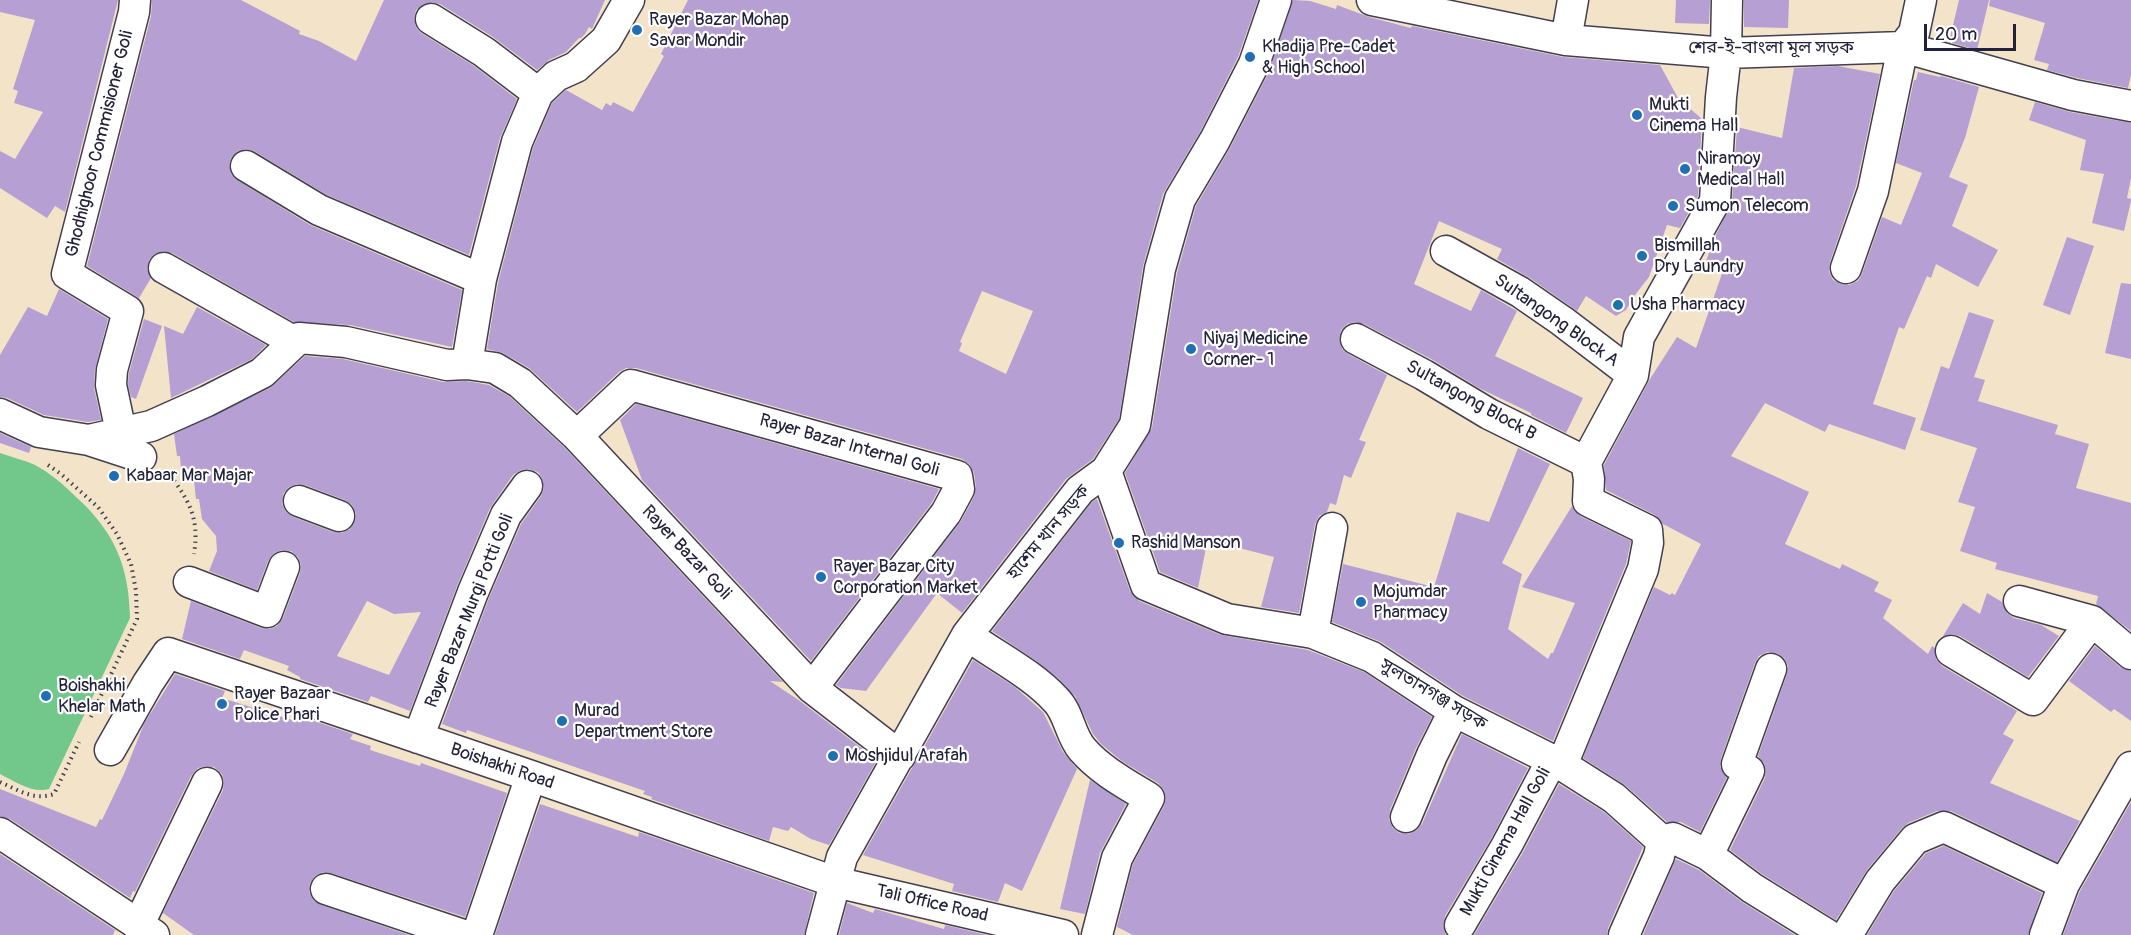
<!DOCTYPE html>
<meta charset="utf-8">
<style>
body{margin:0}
#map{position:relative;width:2131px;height:935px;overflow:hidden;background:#f3e3c9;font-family:Pangolin,sans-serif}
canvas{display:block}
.scale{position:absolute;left:1924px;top:24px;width:92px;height:27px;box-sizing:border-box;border:3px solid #22223b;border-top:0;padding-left:8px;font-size:18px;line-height:21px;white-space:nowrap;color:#22223b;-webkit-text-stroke:4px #fff;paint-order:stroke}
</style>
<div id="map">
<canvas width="2131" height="935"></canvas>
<div class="scale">20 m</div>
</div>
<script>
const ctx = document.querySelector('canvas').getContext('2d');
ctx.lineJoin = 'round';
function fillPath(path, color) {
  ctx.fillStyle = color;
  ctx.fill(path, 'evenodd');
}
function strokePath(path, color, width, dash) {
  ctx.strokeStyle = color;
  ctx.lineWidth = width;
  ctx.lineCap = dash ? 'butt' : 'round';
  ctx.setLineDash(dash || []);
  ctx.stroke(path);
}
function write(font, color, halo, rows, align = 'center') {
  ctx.font = font + ' Pangolin,"Noto Sans Bengali",sans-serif';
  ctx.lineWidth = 4.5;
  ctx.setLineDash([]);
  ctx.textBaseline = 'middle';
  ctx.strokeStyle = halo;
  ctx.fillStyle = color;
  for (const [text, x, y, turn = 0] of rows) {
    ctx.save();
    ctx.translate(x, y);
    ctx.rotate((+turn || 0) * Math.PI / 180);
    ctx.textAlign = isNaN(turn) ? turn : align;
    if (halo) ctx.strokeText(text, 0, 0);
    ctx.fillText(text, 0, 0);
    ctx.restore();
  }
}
fillPath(new Path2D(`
 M0,453C11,457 24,460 35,465C50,473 63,484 75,496C114,531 129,565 130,618L49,789C33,794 14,781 0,774Z`), '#72c78b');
fillPath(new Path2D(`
 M0,0H118L65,212L55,206L47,218L0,188V151L15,159L43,112L14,103L18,91L13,89L35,20L0,12Z
 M152,0H241L300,31L299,34L319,41L356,61L384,0H605L592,29L589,27L585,34L581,38H579L566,52L549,60L537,70L493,37L440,4L432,2L423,4L416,10L414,18L416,27L421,33L474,66L517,99L500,138L469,255L327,195L254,151L246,149L238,151L231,158L229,165L231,174L237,180L310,225L462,290L452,347L350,325L294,322L172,253L164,251L155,254L149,260L147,269L151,278L139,298L87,266L151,16Z
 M688,0H1258L1238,57L1200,132L1163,194L1143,266L1119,419L1093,459L1066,479L962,613L937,593L866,691L841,688L836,685L961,521L974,497L976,487L974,473L969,464L962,459L636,368H626L619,372L577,412L529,368L503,353L487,349L498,283L533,148L552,103L566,90L602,110L606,103L611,106L613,102L633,112L664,56L661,54ZM982,291L1033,311L1006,374L959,351L962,343L960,342Z
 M1293,0L1310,1L1336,9L1337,5L1369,17L1411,28L1412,26L1563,57L1660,65L1678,98L1702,119L1698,196L1680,228L1667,225L1649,277L1635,295L1626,310L1616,316L1586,296L1577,311L1530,278L1497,259L1502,249L1439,221L1414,284L1471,311L1481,290L1517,311L1495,356L1583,398L1566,433L1531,415V413L1479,388L1433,360L1364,324L1355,322L1347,324L1341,330L1339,339L1342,349L1348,354L1387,375L1359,440L1366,442L1351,478L1344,475L1336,505L1330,503L1327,512L1319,516L1315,524L1299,613L1261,607L1274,557L1224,544L1223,547L1207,543L1198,588L1160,572L1125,473L1152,428L1177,273L1196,206L1230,148L1269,72Z
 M1676,0H1710L1709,24L1675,23Z
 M1744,0H1789L1788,28L1744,27Z
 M1959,0H1989L1977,50L1949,42Z
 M1990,0H2131V75L2128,88L2077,78L2047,70L2049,64L2034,60L2045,23L1989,6Z
 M1838,66L1880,74L1856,186L1830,262L1829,272L1833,280L1841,284L1849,285L1858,281L1862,274L1882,217L1901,225L1922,173L1896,163L1914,80H1916L1918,72L1940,77L1941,76L1979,87L1965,138L1949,177L1968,185L1952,226L1998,250L1978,287L1936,264L1931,278L1927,276L1904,329L1899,327L1873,404L1916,418L1905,450L1829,424L1825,432L1765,403L1731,456L1809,492L1785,544L1840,569L1842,564L1879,582L1874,591L1892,600L1883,618L1928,654L1932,646L1935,648L1936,659L1942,666L2017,711L2003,734L2014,740L1990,783L2080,821L2057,862L1951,811H1937L1908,823L1902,828L1867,870L1836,920L1762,874L1730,850L1765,778L1766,770L1764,763L1758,756L1787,674L1788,666L1784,658L1777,653L1767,652L1759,656L1755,663L1721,758L1720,767L1727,777L1700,832L1681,822H1667L1625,785L1583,758L1654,587L1670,595L1672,593L1675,595L1701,544L1663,524L1655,515L1606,490L1604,465L1650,379L1677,337L1696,348L1724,268L1706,261L1715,237L1732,202L1737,127L1782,138L1794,68Z
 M2035,102L2070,112L2131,123V178L2127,198L2131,199V201L2124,231L2092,223L2104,174L2080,170L2086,140L2029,120Z
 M2067,237L2094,246L2070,315L2043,305Z
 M2121,283L2131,284V359L2105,353Z
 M59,289L108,319L95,369L94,388L101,420L88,422L44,415L7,398L0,397V355L28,307L47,316Z
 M197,307L266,345L252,359L171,398L164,326L183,334Z
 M1969,312L1994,320L1974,377L1985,380L1978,401L2058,425L2055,434L2089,444L2076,488L2131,503V631L2096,604L2098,596L1995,569L1997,563L1960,551L1975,507L1958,502L1977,448L1920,430L1941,366L1949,369Z
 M144,319L162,326L136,399L131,397L128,384L129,373Z
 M305,356L343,359L443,382L466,381L489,385L510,397L565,448L783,682L770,681L800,701L877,760L829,845L811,839L791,827L788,831L773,827L769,841L651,799L652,797L643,794L645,791L467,730L466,733L442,724L489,598L521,524L541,496L544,488L542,478L538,472L529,469L521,470L513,475L490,508L457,586L410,711L371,696L368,702L300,679V677L287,670L289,666L244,650L240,659L182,639L191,601L261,628L269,629L277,626L283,618L300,573L301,565L298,557L291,551L282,550L274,553L268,561L257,590L209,571L217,551L216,536L202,519L199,499H196L194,481L189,482L187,468L181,469L180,456H177L174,434L270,388ZM297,484L305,485L345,500L352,505L356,514L355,521L350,529L342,533L333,532L293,517L286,512L282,504L283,494L289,487ZM367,601L394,614L421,612L389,675L337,656Z
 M636,404L939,489L931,504L811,661L642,480L620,420Z
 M0,433L31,447L29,453L0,443Z
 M1518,448L1550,464L1502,563L1522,574L1508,629L1548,659L1551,653H1553L1575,603L1522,587L1572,506L1580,516L1631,541L1626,564L1553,741L1463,696L1381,642L1332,622L1343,564L1434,587L1457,512L1489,522Z
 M1097,499L1130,591L1139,601L1221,635L1308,650L1364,672L1432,717L1416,748L1390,810L1389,820L1393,828L1399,833L1409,834L1417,830L1422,824L1462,734L1528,768L1492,837L1445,916L1443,925L1446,935H1133L1117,927L1133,864L1164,806L1166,798L1164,790L1158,783L1123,762L1101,744L1093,734L1075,696L1058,678L1035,660L992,631L1092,502Z
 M1987,593L2002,602L2007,613L2014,618L2041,625L2059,636L2028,677L1960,636L1952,634L1943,636L1963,603L1980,614Z
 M2095,646L2120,667L2131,671V721L2114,709L2111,712L2069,681Z
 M973,660L1015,687L1043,712L1063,752L1077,769L1022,891L1005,883L998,902L952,891L954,884L863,855Z
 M175,674L225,691L222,698L292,720L293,714L353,734L350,739L371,746L370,750L420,766L421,763L507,793L465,917L331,873L323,872L315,876L310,883L309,892L314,901L321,905L409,935H194L163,913L223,790L224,782L222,774L214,767L206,766L198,768L191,776L135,892L133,891L130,898L10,819L0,816V789L96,827L100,819L102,820L124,774L144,724Z
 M1090,780L1126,804L1100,853L1085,914L1060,909Z
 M1559,784L1604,812L1643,847L1608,928L1607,935H1474L1522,854Z
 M2131,802V935H2063L2080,891Z
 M540,804L638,837L639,832L814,893L804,935H495Z
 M1944,846L2042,893L2028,935H1867L1894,891L1926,853Z
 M0,854L115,930L113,935H0Z
 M1676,859L1699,870L1742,902L1795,935H1643Z
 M847,903L873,913L875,909L944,929L945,925L987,935H839Z`), '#b59fd3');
const minor = new Path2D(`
 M1372,0L1566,40L1726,53L1903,47L2073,95L2131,106
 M431,19L484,52L538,93
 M1566,40L1573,0
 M246,166L319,210L481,279
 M1446,251L1520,292L1562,321L1633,375
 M164,268L295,342
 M1846,268L1873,191L1903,47L1914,33L1921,0
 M1356,339L1424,375L1489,414L1586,462
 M467,364L481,279L517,142L538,93L556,76L576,67L606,40L629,0
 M0,414L39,432L89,440L141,457
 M121,432L111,385L112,370L128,311L67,274L134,12L135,0
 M577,436L631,385L957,476L959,489L946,513L812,688
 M89,440L151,426L207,401L262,373L299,338L346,342L447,365L467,364L495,368L520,383L577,436L812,688L900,756
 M1106,471L1146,585L1227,619L1313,633L1372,657L1454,711L1562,765L1614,798L1662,841L1673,838L1708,855L1752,888L1828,935
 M299,501L339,516
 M189,582L267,612L284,567
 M2019,601L2092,621L2131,654
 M1313,633L1332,528
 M967,635C997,657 1031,673 1056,700C1069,713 1070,735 1082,749C1100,770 1126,784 1149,798L1117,858L1097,935
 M1951,651L2033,700L2092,621
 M418,738L473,592L506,515L527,486
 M110,750L148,683L168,653L531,776L835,882L1063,935
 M1562,765L1643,569L1648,543L1647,530L1588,501L1589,479L1586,462L1633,375L1639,337L1715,201L1721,97L1726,53L1727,0
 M1406,817L1432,755L1454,711
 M0,833L154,935
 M1708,855L1749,771L1737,764L1771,669
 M326,889L463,935
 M1460,925L1507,845L1552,760
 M138,926L207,783
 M477,935L531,776
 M821,935L842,857L967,635L1080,490L1106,471L1135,425L1160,269L1180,199L1215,140L1254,64L1276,0
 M1624,935L1659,856L1662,841
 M1847,935L1880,881L1915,839L1944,827L2064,884
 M2045,935L2064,884L2131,767`);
strokePath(minor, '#413f50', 33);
strokePath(new Path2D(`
 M48,465L61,474L98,507L117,534L131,564L136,591L137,619L91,717
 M167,471C188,499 200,517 194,554
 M0,782C18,790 34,801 54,794L79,742`), '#413f50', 4, [1.5, 4.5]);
strokePath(minor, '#fff', 30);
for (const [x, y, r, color] of [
 [637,30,6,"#1f6fb2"],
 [1250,57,6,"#1f6fb2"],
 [1637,115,6,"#1f6fb2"],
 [1685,169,6,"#1f6fb2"],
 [1673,206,6,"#1f6fb2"],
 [1642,256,6,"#1f6fb2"],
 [1618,305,6,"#1f6fb2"],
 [1191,349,6,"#1f6fb2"],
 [114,476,6,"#1f6fb2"],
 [1119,543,6,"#1f6fb2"],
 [821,577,6,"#1f6fb2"],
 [1361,602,6,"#1f6fb2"],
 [46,696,6,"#1f6fb2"],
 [222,704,6,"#1f6fb2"],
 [562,721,6,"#1f6fb2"],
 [833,756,6,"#1f6fb2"]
]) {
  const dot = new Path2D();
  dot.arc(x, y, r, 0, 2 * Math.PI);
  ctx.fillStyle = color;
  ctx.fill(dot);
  strokePath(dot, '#fff', 2);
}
write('18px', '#22223b', '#fff', [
 ["Rayer Bazar Mohap",649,20],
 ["Savar Mondir",649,41],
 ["Khadija Pre-Cadet",1262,47],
 ["& High School",1262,68],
 ["Mukti",1649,105],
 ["Cinema Hall",1649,126],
 ["Niramoy",1697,159],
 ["Medical Hall",1697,180],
 ["Sumon Telecom",1685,206],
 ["Bismillah",1654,246],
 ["Dry Laundry",1654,267],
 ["Usha Pharmacy",1630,305],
 ["Niyaj Medicine",1203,339],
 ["Corner- 1",1203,360],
 ["Kabaar Mar Majar",126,476],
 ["Rashid Manson",1131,543],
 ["Rayer Bazar City",833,567],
 ["Corporation Market",833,588],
 ["Mojumdar",1373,592],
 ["Pharmacy",1373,613],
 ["Boishakhi",58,686],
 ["Khelar Math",58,707],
 ["Rayer Bazaar",234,694],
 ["Police Phari",234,715],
 ["Murad",574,711],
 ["Department Store",574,732],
 ["Moshjidul Arafah",845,756]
], 'left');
write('18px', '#22223b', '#fff', [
 ["শের-ই-বাংলা মূল সড়ক",1771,48],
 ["Ghodhighoor Commisioner Goli",100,144,-76],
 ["Sultangong Block A",1556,321,35],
 ["Sultangong Block B",1471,401,29],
 ["Rayer Bazar Internal Goli",849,446,16],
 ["হাশেম খান সড়ক",1049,533,-50],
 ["Rayer Bazar Goli",686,553,47],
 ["Rayer Bazar Murgi Potti Goli",470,611,-68],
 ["সুলতানগঞ্জ সড়ক",1433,695,31],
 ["Boishakhi Road",502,767,19],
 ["Mukti Cinema Hall Goli",1506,842,-61],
 ["Tali Office Road",932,904,13]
]);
</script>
